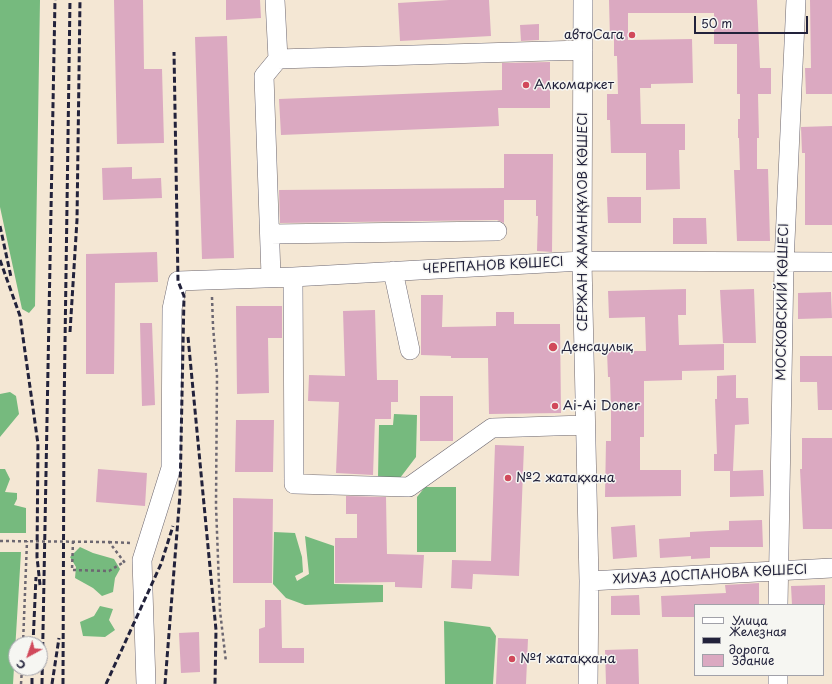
<!DOCTYPE html>
<meta charset="utf-8">
<style>
body{margin:0}
#map{position:relative;width:832px;height:684px;overflow:hidden;background:#f4e7d4;font-family:"Playpen Sans",sans-serif}
canvas{display:block}
.legend{position:absolute;left:694px;top:604px;width:130px;height:72px;box-sizing:border-box;background:#f6f6f2;border:1px solid #a1a1a9;margin:0;padding:5px 7px;list-style:none;font-size:12px;color:#22223b}
.legend li{display:flex;align-items:center;gap:8px;height:20px}
.legend b{width:20px;border:1px solid #a1a1a9}
.north{position:absolute;left:8px;top:636px;width:40px;height:40px;box-sizing:border-box;background:#f6f6f2;border:1px solid #a1a1a9;border-radius:50%;rotate:220deg;font-size:11px;font-weight:700;line-height:16px;text-align:center;color:#22223b}
.north::after{content:'';display:block;margin:auto;width:14px;height:18px;background:#d1495b;clip-path:polygon(50% 0,100% 100%,50% 72%,0 100%)}
.scale{position:absolute;left:694px;top:16px;width:114px;height:18px;box-sizing:border-box;border:2px solid #22223b;border-top:0;padding-left:5px;font-size:12px;line-height:14px;white-space:nowrap;color:#22223b;-webkit-text-stroke:3px #f6f6f2;paint-order:stroke}
</style>
<div id="map">
<canvas width="832" height="684"></canvas>
<ul class="legend">
<li><b style="height:5px;background:#fff"></b>Улица</li>
<li><b style="height:5px;background:#22223b"></b>Железная дорога</li>
<li><b style="height:11px;background:#dba9c1"></b>Здание</li>
</ul>
<div class="north">С</div>
<div class="scale">50 m</div>
</div>
<script>
const ctx = document.querySelector('canvas').getContext('2d');
ctx.lineJoin = 'round';
function fillPath(path, color) {
  ctx.fillStyle = color;
  ctx.fill(path, 'evenodd');
}
function strokePath(path, color, width, dash) {
  ctx.strokeStyle = color;
  ctx.lineWidth = width;
  ctx.lineCap = dash ? 'butt' : 'round';
  ctx.setLineDash(dash || []);
  ctx.stroke(path);
}
function write(font, color, halo, rows, align = 'center') {
  ctx.font = font + ' "Playpen Sans",sans-serif';
  ctx.lineWidth = 3;
  ctx.setLineDash([]);
  ctx.textBaseline = 'middle';
  ctx.strokeStyle = halo;
  ctx.fillStyle = color;
  for (const [text, x, y, turn = 0] of rows) {
    ctx.save();
    ctx.translate(x, y);
    ctx.rotate((+turn || 0) * Math.PI / 180);
    ctx.textAlign = isNaN(turn) ? turn : align;
    if (halo) ctx.strokeText(text, 0, 0);
    ctx.fillText(text, 0, 0);
    ctx.restore();
  }
}
fillPath(new Path2D(`
 M0,0H40L35,306L29,313L22,309L0,207Z
 M10,392L16,396L19,414L0,437V394Z
 M394,414L417,415L416,457L400,478H378L379,425H393Z
 M0,469H5L10,479L5,492L17,493V499L14,505L26,508V533H0Z
 M425,487H456V552H417V497Z
 M274,532L295,533L302,557L303,572L295,576L297,581L309,574L305,536L334,546V584L383,585V602L305,605L286,598L273,584Z
 M80,547L93,553L114,559L120,569L115,578L113,592L102,596L93,588L75,578L76,567L70,557Z
 M0,552H21L13,684H0Z
 M100,606L113,609L109,620L115,630L105,637L83,636L80,622L94,616Z
 M444,621L490,627L496,636L493,684H445Z`), '#76ba7e');
fillPath(new Path2D(`
 M114,0H143L144,69H162L164,143L117,144Z
 M226,0H260L261,18L226,20Z
 M449,0H489L491,36L400,41L398,3Z
 M609,0H757L760,68H771V94H758L759,138H757V169H768L770,241H737L734,170H740L739,138H738V119H740V94H737V44H714V13H628V40L692,39L693,83L651,84V88H640L641,124H685V150H679L680,189L646,190V153H611L610,120H607V94H618L617,56H614V39H610Z
 M810,0H832V94H806L805,68H811Z
 M539,24V40L521,41L520,25Z
 M227,36L234,258L202,259L195,37Z
 M550,62V108H498L499,126L281,135L279,99L502,90V63Z
 M832,126V225H805V153H802L801,127Z
 M504,154H553L552,252L537,251L538,216H536V200H504V223L497,220L280,223L279,190L504,188Z
 M132,167V179L161,178L162,198L103,200L102,168Z
 M607,197H641V223H608Z
 M673,218H706L707,244H673Z
 M157,252L158,282L115,283L114,374H86V254Z
 M686,289V315H678L679,345L724,344V370L682,371V380L644,381V437H640V470H681V496L605,497L606,441H611V411L610,377H608L607,351H646L645,317L609,318L608,291Z
 M754,289L756,343H723L720,290Z
 M831,292L832,318L798,319V293Z
 M421,295H443L442,327L496,326V312H514V324H560L561,413L489,414L488,358H451V356L421,355Z
 M236,306H282V338H268L269,393L237,394Z
 M375,310L377,380H398V402H391V419H375L373,475L336,473L339,402L308,401L309,375L345,376L343,311Z
 M140,323H152L155,405L142,406Z
 M800,356H832V410H818L817,382H800Z
 M736,375V398H748L749,424L735,425L733,471L763,470L764,496L730,497V471H714V454H717L715,399H717V376Z
 M420,396H453V441H420Z
 M236,420H274L273,472H235Z
 M802,438H832V529H803L800,469H802Z
 M495,445L524,446L519,576L473,574L472,589L451,588L452,560L491,561Z
 M98,469L147,473L145,506L96,502Z
 M346,496L386,497L387,554L424,555L422,588L395,587V582L335,583V538H357V514H346Z
 M233,498L273,499L272,583H233Z
 M762,520L763,547H710V558L691,559V556L660,558L659,539L690,537V532L729,530V521Z
 M635,525L637,557L613,559L611,527Z
 M759,583V605H695V617H662L661,596L726,593L725,585Z
 M825,585V605H792L791,586Z
 M639,595L640,615H611V596Z
 M265,600H281L282,648H304V663H259V629L265,627Z
 M199,632L200,672L181,673L179,633Z
 M498,638L528,639L526,684H496Z
 M638,649L639,684H606L605,650Z`), '#dba9c1');
const minor = new Path2D(`
 M275,0L278,59L583,50
 M583,0L582,261L589,581L588,684
 M270,234L497,231
 M393,271L410,350
 M271,276L264,76L278,59
 M293,277L294,484L409,487L492,428L585,425
 M589,581L832,568
 M778,605L784,263L796,0
 M146,684L142,560L171,468L172,309L178,281L293,277L582,261L832,262
 M778,684V675`);
strokePath(minor, '#6c6771', 20);
strokePath(new Path2D(`
 M212,297L213,326L217,375L216,506L220,611L226,662
 M0,541L109,542L125,563
 M73,541L72,570L109,571L124,562
 M109,542L130,543
 M23,644L27,541
 M21,684L22,668`), '#6c6771', 2.5, [3, 3]);
strokePath(minor, '#fff', 19);
strokePath(new Path2D(`
 M0,226L11,277
 M0,260L20,316L38,444L37,557L40,585
 M70,332L77,220L80,0
 M188,337L216,630L215,684
 M33,644L36,577
 M32,684V668
 M42,684L55,0
 M52,684L59,638
 M63,684L64,412L70,0
 M106,684L161,564L173,526
 M165,684L180,494L184,296L178,281L174,52`), '#22223b', 3, [6, 3]);
for (const [x, y, r, color] of [
 [632,35,4,"#d1495b"],
 [526,85,4,"#d1495b"],
 [553,347,5,"#d1495b"],
 [555,406,4,"#d1495b"],
 [508,478,4,"#d1495b"],
 [512,659,4,"#d1495b"]
]) {
  const dot = new Path2D();
  dot.arc(x, y, r, 0, 2 * Math.PI);
  ctx.fillStyle = color;
  ctx.fill(dot);
  strokePath(dot, '#f6f6f2', 1.5);
}
write('13px', '#22223b', '#f6f6f2', [
 ["автоСага",624,35,"right"],
 ["Алкомаркет",534,85],
 ["Денсаулық",562,347],
 ["Ai-Ai Doner",563,406],
 ["№2 жатақхана",516,478],
 ["№1 жатақхана",520,659]
], 'left');
write('13px', '#22223b', '#f6f6f2', [
 ["СЕРЖАН ЖАМАНҚҰЛОВ КӨШЕСІ",583,222,-90],
 ["ЧЕРЕПАНОВ КӨШЕСІ",493,266,-3],
 ["МОСКОВСКИЙ КӨШЕСІ",783,302,-89],
 ["ХИУАЗ ДОСПАНОВА КӨШЕСІ",710,575,-3]
]);
</script>
